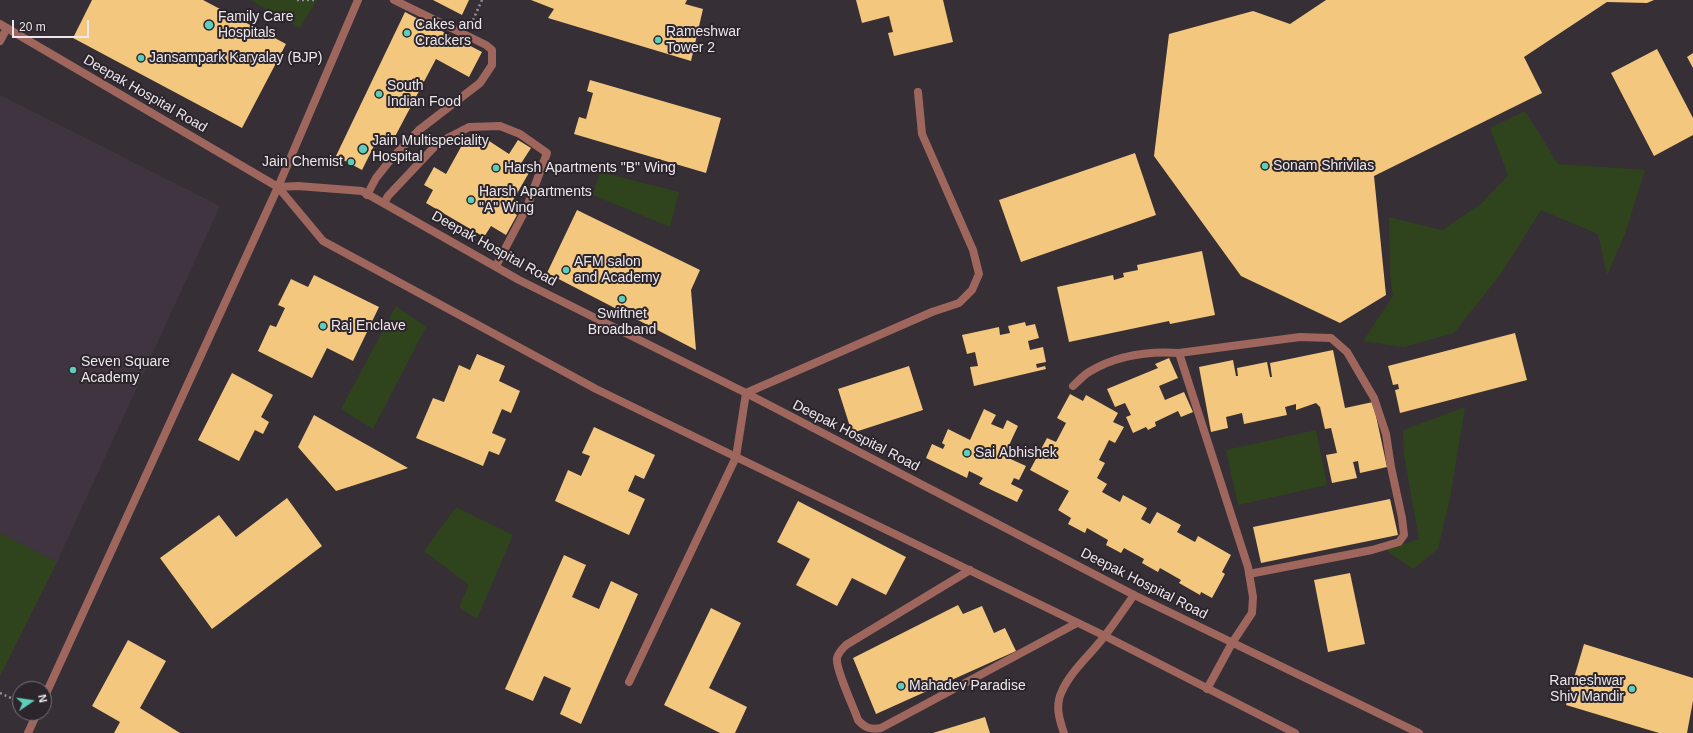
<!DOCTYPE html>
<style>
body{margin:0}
#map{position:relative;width:1693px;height:733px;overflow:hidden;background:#362f36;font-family:Arial,sans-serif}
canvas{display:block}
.north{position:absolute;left:12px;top:681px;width:40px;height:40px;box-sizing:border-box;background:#2c252c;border:1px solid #787378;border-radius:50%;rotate:77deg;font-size:11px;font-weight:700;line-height:16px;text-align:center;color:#ebe7eb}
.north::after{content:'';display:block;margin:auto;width:14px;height:18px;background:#5dceb9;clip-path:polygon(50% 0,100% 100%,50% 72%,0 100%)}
.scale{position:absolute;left:12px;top:20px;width:77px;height:18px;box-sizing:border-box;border:2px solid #ebe7eb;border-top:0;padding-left:5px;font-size:12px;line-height:14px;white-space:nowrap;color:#ebe7eb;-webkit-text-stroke:3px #2c252c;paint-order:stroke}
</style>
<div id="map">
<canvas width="1693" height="733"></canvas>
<div class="north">N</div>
<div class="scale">20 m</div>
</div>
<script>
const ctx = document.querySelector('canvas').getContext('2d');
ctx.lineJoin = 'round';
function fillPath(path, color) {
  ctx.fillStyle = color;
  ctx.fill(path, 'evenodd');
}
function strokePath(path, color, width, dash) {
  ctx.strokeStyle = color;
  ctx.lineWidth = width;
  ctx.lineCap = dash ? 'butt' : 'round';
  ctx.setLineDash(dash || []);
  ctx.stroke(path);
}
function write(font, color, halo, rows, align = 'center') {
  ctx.font = font + ' Arial,sans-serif';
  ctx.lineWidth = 4;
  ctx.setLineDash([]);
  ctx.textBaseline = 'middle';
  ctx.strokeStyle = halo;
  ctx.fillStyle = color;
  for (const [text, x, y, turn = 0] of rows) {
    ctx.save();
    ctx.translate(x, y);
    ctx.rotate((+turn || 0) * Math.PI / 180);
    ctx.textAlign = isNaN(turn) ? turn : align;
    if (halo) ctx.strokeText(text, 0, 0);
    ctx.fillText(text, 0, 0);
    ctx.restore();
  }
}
fillPath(new Path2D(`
 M0,95L220,206L57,562L0,533Z`), '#403441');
fillPath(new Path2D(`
 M250,0H317L300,28Z
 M1525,111L1558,164L1645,170L1625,234L1607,275L1598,234L1541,210L1500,275L1454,333L1404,347L1363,341L1393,296L1390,275L1389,217L1442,230L1482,203L1508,175L1490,128Z
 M600,172L679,192L670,227L593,195Z
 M396,306L426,327L373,429L341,409Z
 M1465,407L1450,498L1438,549L1413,569L1386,550L1419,539L1404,455L1403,430Z
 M1316,430L1327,485L1238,505L1226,450Z
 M456,507L513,535L477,619L459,607L469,585L424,551Z
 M0,533L57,562L0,676Z`), '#2f441c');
fillPath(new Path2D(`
 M92,0H203L286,44L242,128L73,38Z
 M433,0H469L462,15Z
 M531,0H687L685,4L703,9L691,61L548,18L554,9Z
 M856,0H943L953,42L894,56L888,33L893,32L889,16L862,23Z
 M1326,0H1654L1647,3L1607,2L1524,57L1542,93L1374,176L1386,295L1340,323L1241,276L1154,156L1169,34L1253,11L1290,24Z
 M405,12L482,52L469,77L436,59L390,146L377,140L362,170L336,156Z
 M1657,49L1693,118V135L1654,156L1611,73Z
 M1693,53V68L1687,57Z
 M590,80L721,118L706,173L574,134L579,117L586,119L593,93L587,91Z
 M467,136L479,144L483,137L509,154L518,140L531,148L520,165L530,171L508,209L517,215L506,235L491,226L484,237L426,203L433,190L424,185L434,167L446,174Z
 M1135,153L1156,215L1021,262L999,200Z
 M577,210L700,270L691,290L696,350L547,273Z
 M1202,251L1215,315L1170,324L1169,321L1069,342L1057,287L1113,275L1114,280L1124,277L1123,273L1138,270L1137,265Z
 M314,275L379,307L353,361L327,348L312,378L258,351L270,325L276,327L285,308L278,305L291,279L308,287Z
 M1025,322L1026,326L1035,324L1039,338L1028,341L1030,350L1043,347L1046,362L1036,364L1037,368L1045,366L1046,369L974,386L970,367L978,366L975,352L967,354L962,335L999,327L1000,335L1010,333L1008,326Z
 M1515,333L1527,380L1400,413L1395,390L1399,389L1398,384L1393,385L1388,366Z
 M1333,350L1345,408L1373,402L1387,467L1360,473L1358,461L1353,462L1357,478L1332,483L1326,455L1337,453L1331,428L1325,429L1320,407L1316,403L1296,410V404L1285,407L1287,415L1244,424L1242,413L1226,417L1228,428L1211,432L1199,367L1233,360L1236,376H1238L1237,368L1267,362L1270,377H1272L1270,363Z
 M477,354L505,366L499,381L520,391L511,413L502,409L492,433L506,439L499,455L489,451L483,466L416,438L433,398L444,402L459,365L470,370Z
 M1169,358L1178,378L1159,386L1165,400L1184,392L1193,412L1181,417L1178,411L1155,422L1156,426L1148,430L1146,427L1133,433L1126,417L1131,415L1125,403L1115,407L1107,389L1158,368L1155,364Z
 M909,366L923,410L852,433L838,389Z
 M232,373L273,395L261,417L269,422L263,434L255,430L239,461L198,440Z
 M1070,394L1083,401L1086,395L1118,413L1113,422L1124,427L1115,443L1109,440L1099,460L1105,463L1097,478L1107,484L1102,492L1120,502L1123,495L1147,508L1141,519L1150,524L1157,512L1181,525L1177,532L1195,542L1198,536L1231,555L1222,572L1225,574L1212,598L1201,592L1200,595L1179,583L1181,580L1160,568L1158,572L1142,563L1144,559L1124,548L1121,553L1106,545L1108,540L1087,528L1085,533L1068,524L1071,518L1058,510L1069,491L1030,470L1047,438L1056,442L1066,423L1057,418Z
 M984,409L996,415L991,424L1003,429L1007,420L1018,426L1004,456L1026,466L1019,480L1014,478L1011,484L1023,490L1017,502L979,484L983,478L969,471L967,478L926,458L932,444L943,449L945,445L942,443L948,429L970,440Z
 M314,415L408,468L336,491L298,447Z
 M594,427L655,455L644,479L635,475L628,491L645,499L629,535L555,501L568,470L581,476L590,456L582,453Z
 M287,498L322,546L212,629L160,558L219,515L236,537Z
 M1390,499L1398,535L1261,563L1253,527Z
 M798,501L906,557L886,595L852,578L837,606L796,585L810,559L777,542Z
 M564,555L586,565L572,597L599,609L611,581L638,594L581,724L560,714L571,688L544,676L533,701L505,689Z
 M1350,573L1365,644L1328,652L1314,580Z
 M958,605L963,614L982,606L994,633L1005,628L1016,651L876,714L853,658Z
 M711,608L741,623L709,688L747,707L735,733H720L664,705Z
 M128,640L166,661L140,708L180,733H114L120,722L92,706Z
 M1584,644L1693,678V701L1687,733H1659L1566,705Z
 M985,717L990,733H933Z`), '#f4c77e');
strokePath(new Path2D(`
 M297,0H315
 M473,20L482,0
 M0,693L20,702`), '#959095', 2.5, [2, 3]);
strokePath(new Path2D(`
 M0,41L7,28
 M629,682L736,457`), '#9e665d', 8);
strokePath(new Path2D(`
 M367,195L376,178L392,158L419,130L480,83L492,65V50L486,45L394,0
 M384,203L388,196L438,143L469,127L500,126L520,134L547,153L527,207L496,266
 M1073,386C1078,381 1084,375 1089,372C1117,355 1148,351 1179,353
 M736,457L746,393L932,312L959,303L972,290L979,274L973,250L922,134L918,92
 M970,570L846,645C843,648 838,653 837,658C835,668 854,708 858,720C865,728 871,730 881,728L1077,623
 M1207,689L1232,643L1252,613L1253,597L1248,567L1179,353L1300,337L1331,338L1347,352L1374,398L1386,434L1391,467L1402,518L1404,535L1399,542L1372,550L1249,574
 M1064,733C1059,719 1055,705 1062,691C1071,671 1090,655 1103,638C1114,624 1124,609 1134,595`), '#9e665d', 8);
strokePath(new Path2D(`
 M0,24L278,187L323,241L596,389L1105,636L1295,733
 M278,187L298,186L362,191L519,280L746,393L1134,595L1419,733
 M44,698L278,187L358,0
 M28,733L37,713`), '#9e665d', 8);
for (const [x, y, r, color] of [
 [209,25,5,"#5dceb9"],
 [407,33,4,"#5dceb9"],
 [658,40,4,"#5dceb9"],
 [141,58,4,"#5dceb9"],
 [379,94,4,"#5dceb9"],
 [363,149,5,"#5dceb9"],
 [351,162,4,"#5dceb9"],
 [1265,166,4,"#5dceb9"],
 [496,168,4,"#5dceb9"],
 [471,200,4,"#5dceb9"],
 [566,270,4,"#5dceb9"],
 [622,299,4,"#5dceb9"],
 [323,326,4,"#5dceb9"],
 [73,370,4,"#5dceb9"],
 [967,453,4,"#5dceb9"],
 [901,686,4,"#5dceb9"],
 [1632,689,4,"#5dceb9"]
]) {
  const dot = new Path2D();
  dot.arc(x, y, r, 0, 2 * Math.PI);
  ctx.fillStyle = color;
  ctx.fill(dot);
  strokePath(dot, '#2c252c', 1.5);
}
write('14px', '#ebe7eb', '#2c252c', [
 ["Family Care",218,17],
 ["Hospitals",218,33],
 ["Cakes and",415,25],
 ["Crackers",415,41],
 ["Rameshwar",666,32],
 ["Tower 2",666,48],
 ["Jansampark Karyalay (BJP)",149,58],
 ["South",387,86],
 ["Indian Food",387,102],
 ["Jain Multispeciality",372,141],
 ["Hospital",372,157],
 ["Jain Chemist",343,162,"right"],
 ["Sonam Shrivilas",1273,166],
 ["Harsh Apartments \"B\" Wing",504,168],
 ["Harsh Apartments",479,192],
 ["\"A\" Wing",479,208],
 ["AFM salon",574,262],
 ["and Academy",574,278],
 ["Swiftnet",622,314,"center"],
 ["Broadband",622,330,"center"],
 ["Raj Enclave",331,326],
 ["Seven Square",81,362],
 ["Academy",81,378],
 ["Sai Abhishek",975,453],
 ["Rameshwar",1624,681,"right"],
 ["Shiv Mandir",1624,697,"right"],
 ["Mahadev Paradise",909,686]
], 'left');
write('14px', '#ebe7eb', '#2c252c', [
 ["Deepak Hospital Road",145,94,30],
 ["Deepak Hospital Road",494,249,29],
 ["Deepak Hospital Road",856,436,27],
 ["Deepak Hospital Road",1144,584,27]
]);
</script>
